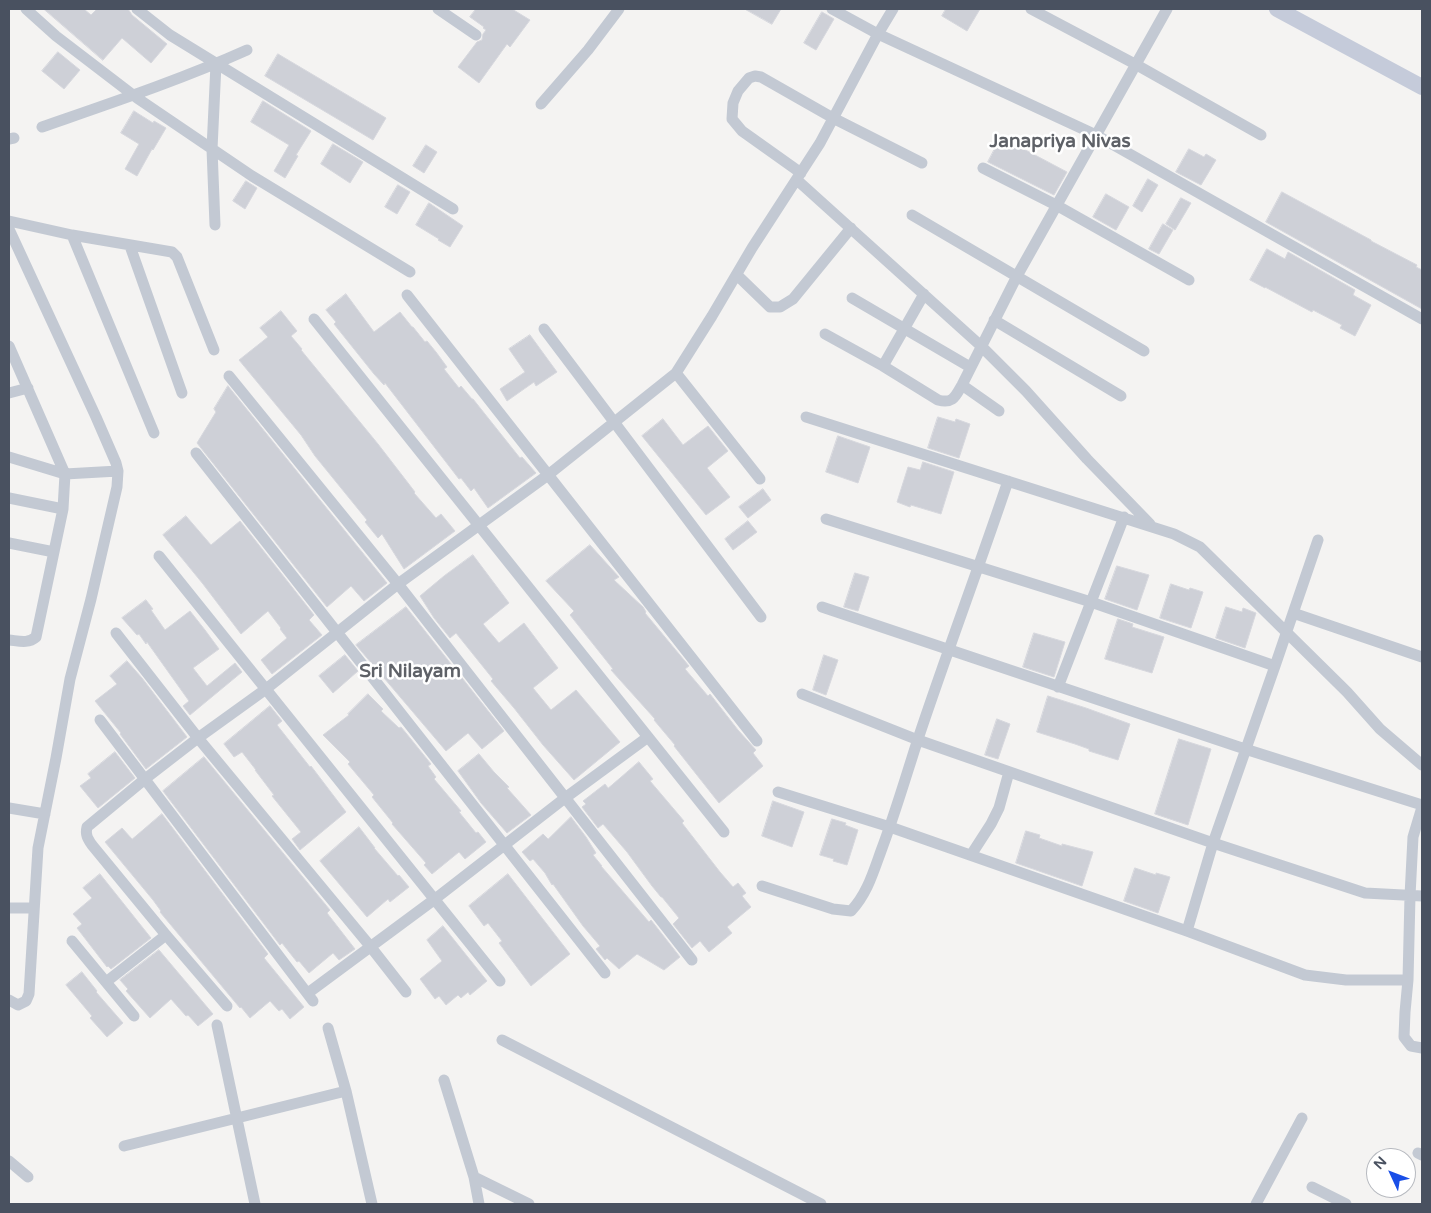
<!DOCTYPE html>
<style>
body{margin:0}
#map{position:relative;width:1431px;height:1213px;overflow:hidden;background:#f4f3f2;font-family:"Varela Round",sans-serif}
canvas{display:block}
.frame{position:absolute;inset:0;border:10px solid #495160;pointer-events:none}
.north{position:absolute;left:1366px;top:1148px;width:50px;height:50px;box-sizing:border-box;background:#fff;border:1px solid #b6b9bf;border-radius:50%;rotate:313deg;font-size:14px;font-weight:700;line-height:20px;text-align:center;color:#495160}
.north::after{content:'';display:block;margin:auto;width:18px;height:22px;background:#194ee7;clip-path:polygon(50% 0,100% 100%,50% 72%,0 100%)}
</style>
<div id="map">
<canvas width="1431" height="1213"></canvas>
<div class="frame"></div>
<div class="north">N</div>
</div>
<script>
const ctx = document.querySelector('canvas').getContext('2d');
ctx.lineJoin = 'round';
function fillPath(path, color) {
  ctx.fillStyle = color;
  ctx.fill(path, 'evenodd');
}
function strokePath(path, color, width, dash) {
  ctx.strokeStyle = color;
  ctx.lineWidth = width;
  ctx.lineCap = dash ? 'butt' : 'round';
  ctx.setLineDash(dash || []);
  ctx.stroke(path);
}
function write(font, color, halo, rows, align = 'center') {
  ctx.font = font + ' "Varela Round",sans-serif';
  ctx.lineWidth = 5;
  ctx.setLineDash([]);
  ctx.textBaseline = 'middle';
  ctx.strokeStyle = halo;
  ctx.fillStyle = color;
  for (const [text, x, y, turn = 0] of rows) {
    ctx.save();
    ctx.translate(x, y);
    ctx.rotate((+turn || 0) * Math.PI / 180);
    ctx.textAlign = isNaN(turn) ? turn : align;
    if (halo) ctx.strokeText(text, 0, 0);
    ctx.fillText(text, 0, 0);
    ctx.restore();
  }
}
const building = new Path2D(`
 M44,9H84L91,15L97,9H128L132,15L167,44L151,63L122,38L103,60Z
 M476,9H512L530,20L510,47L507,44L479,83L458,67L477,42L482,40L483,34L486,30L483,28L484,27L470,17Z
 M745,9H781L772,24Z
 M946,9H980L967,31L942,16Z
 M822,12L834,19L816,50L804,43Z
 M58,52L80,70L64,89L42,71Z
 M278,54L386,118L373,140L265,76Z
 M263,101L311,131L296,155L298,156L285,178L274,171L289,145L251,122Z
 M134,111L153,123L154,121L166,128L153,150L152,149L137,176L125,169L139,144L121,133Z
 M1001,137L1067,172L1054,195L988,162Z
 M333,144L363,162L350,183L321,164Z
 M426,145L437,152L424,173L413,166Z
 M1189,149L1204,157L1206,154L1216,160L1201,185L1176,172Z
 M1148,179L1158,185L1142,212L1133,206Z
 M246,181L257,188L245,209L233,201Z
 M398,185L410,192L397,214L385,207Z
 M1282,192L1371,240V241L1417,265L1416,267L1422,270V309L1266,222Z
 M1106,194L1129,207L1116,230L1093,217Z
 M1181,198L1191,203L1175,230L1166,224Z
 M429,203L463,226L450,247L438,240L439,239L416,225Z
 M1163,224L1173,230L1159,254L1149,249Z
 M1267,249L1285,259L1288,252L1355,290L1353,295L1371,305L1355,336L1340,328L1342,325L1313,310L1312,312L1265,287V288L1250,280Z
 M346,294L374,332L400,312L412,327H413L425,342L427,341L436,352L447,367L444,369L459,388L461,386L472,399H473L520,458L522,457L536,473L488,508L474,488L471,491L461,478L459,479L385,383L384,385L374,374L334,324L336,322L326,310Z
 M281,311L297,331L291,336L302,349L301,350L378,444L415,492L414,493L436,518L441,514L455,531L404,569L382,534L378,538L365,522L367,520L315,456L301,435L239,360L268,337L260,328Z
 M530,335L557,372L536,386L534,382L507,401L500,389L525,372L509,349Z
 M228,386L387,583L364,601L351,586L327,607L197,443L216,412L214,409Z
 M938,417L955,422L956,419L970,424L959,458L928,448Z
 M663,419L683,445L708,426L728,451L707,468L730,497L706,515L642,436Z
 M838,436L870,447L858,483L826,472Z
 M923,462L954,472L941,514L911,505L910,507L897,502L908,467L920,470Z
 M763,489L771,500L748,518L739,507Z
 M186,516L211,545L240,521L314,615L309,620L322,635L272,674L261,660L287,638L280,629L281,628L268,611L241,634L203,584L163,535Z
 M748,521L757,532L733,550L725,539Z
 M590,545L619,577L614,580L643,607L646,612L645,613L689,666L685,669L708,696L710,694L738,730L756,750L753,753L763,766L719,803L674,746L675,745L654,720L655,719L611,670L613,669L570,615L574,611L546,581Z
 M473,555L509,603L483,624L499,643L524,623L558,668L533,688L551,710L576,690L620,742L574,780L543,745L514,708L491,681L493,679L456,633L450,638L434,618L420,596L444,576Z
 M1117,566L1149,575L1137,610L1105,599Z
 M855,573L869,577L858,611L844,607Z
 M1171,584L1189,590L1190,588L1203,592L1191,628L1160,618Z
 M146,600L153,609L151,610L165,630L190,611L205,630L219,649L193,668L207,686L235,663L242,672L190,715L183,706L189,701L147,642L146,644L139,634L137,635L122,618Z
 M406,607L504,731L482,749L468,733L446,751L356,645Z
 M1226,607L1242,612L1243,608L1256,613L1245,648L1216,638Z
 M1118,619L1133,624L1132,627L1164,637L1152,673L1105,659Z
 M1034,633L1065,642L1054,677L1023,667Z
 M345,655L358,671L333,693L319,676Z
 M824,655L838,660L826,695L813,690Z
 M127,661L142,678L187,737L146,769L120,734L121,733L95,701L117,684L110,676Z
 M368,694L383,709L381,711L399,728L401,727L406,733L431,764L428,766L436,777L434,779L461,811L459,812L476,833L478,832L486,842L465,859L459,852L432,874L424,865L426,863L392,824L393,823L372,797L374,795L348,764L350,762L323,735L349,715L348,714Z
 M1048,696L1086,708L1130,724L1118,760L1089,751V749L1075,744L1037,732Z
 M270,706L282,721L277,725L310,767L311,766L346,812L300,850L292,839L301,832L272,796L274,795L255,770H256L242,752L234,757L224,744Z
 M997,719L1010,724L998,759L985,755Z
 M1179,739L1211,749L1188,825L1155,814Z
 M115,752L135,778L98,808L80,786L91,778L88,774Z
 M479,754L494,772L509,787L507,788L531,815L507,833L481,803L458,771Z
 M204,757L330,910L327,913L355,949L339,960L333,953L309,973L299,961L297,962L282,943L280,945L163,791Z
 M639,762L653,779L650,781L684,821L682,823L720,872L733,887L738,883L746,893L742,896L751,907L727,927L732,933L709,952L700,941L692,948L673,924L679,918L662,897H661L652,886L627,852L603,824L598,828L582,807L586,804L583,801L605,784L608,788Z
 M773,801L804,812L792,847L762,836Z
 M162,814L268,954L264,958L304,1007L290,1019L282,1009L279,1011L270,1001L250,1018L241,1007L240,1008L160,912L161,911L153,900L105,842L122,828L132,839Z
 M571,817L586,837L596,853L593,855L602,866H601L649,922L651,920L680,957L664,970L637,954L619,969L607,958L605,960L596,949L600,946L583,926L553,884L552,885L545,873L533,859L530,861L522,852L543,834L548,839Z
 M832,819L846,823L845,825L858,830L847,865L833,861L834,859L820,855Z
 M359,827L375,848H374L398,876L399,875L409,887L390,902L388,899L367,917L320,861Z
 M1026,831L1040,835L1039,838L1062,846V844L1093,852L1082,886L1016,863Z
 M1135,868L1156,875V873L1170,877L1158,913L1124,901Z
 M100,874L151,938L111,969L108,966L107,967L77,928L82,924L73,914L92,898L83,888Z
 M508,874L570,954L531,986L499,943L502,941L488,923L484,926L469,906Z
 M443,926L487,981L470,995L468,992L461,998L458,995L446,1005L439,996L435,999L420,979L442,961L427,940Z
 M159,950L213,1014L198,1026L188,1015L186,1016L171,999L150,1018L126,991L128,989L120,980Z
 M82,972L97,991L96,992L123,1023L107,1037L90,1018L92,1016L66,985Z`);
fillPath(building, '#ced0d7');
strokePath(building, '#d6d7dd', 1);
strokePath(new Path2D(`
 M26,9L56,36L137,98L252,176L410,272
 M137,9L170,35L453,209
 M438,9L476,35
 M832,9L878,34L1096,135L1422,319
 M1031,9L1135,64L1261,135
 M541,104L588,50L619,9
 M42,127C111,103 180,80 247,50
 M9,139L14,138
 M983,168L1056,205L1189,280
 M801,173L742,131L732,119L733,103L738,91L749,78L755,76L761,77L833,118L922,163
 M797,180L981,346L1026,391L1087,459L1150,524
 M912,215L1144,351
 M9,221L72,235L172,252L177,257L214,350
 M215,225L212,149L216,64
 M9,229L96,417L116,463L118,471L117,487L91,599L70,679L56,758L38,848L29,994L26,1001L18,1005L9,1000
 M72,235L154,433
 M130,246L182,393
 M737,275L770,307H780L793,299L851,228
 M407,295L757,741
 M852,298L970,367
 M314,319L724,832
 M994,320L1121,396
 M544,329L761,617
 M825,334L883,366L938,400C953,404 955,397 962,385L1017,276L1167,9
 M9,346L65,474L63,509L36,637C28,644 19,641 9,640
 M883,366L924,294
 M676,373L760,479
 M229,376L398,584L692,960
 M962,385L999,411
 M9,393L28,388
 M806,417L1174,534L1200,547L1347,692L1380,729L1422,765
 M196,453L605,973
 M9,457L65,474L118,471
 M9,498L63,509
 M826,519L1091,602L1275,666L1213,843L1187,931
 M9,543L54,552
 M159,556L500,981
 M822,607L1245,749L1422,805
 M1293,613L1422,657
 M116,633L198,738L370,946L406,992
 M1275,666L1318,540
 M1058,687L1124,517
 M802,694L918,740L1213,843L1365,893L1422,896
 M100,720L313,1001
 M778,792L890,827L1187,931L1305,975L1346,980H1408
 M1422,807L1413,837L1410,896L1408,980L1405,1012L1404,1037L1411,1046L1422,1048
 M9,808L45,814
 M971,855L991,824L999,808L1009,772
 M762,886L833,909L851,911C867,894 873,873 881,851C895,814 906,776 918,739C947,652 979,567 1008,481
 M9,908H34
 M72,941L134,1016
 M106,982L166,935
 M308,993L435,899L565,798L648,737
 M227,1006L166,935L92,845C88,839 85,835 87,827L145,779L198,738L266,689L398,584L548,475L676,373L712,316L752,248L820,143L878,34L893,9
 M217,1025L255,1204
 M328,1028L346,1091L372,1204
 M502,1040L821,1204
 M444,1080L474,1177L479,1204
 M124,1146L346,1091
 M1418,1153L1422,1155
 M9,1161L28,1177
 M474,1177L529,1204
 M1312,1187L1346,1204
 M1256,1204L1302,1118`), '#c3c9d3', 11);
strokePath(new Path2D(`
 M1277,9L1422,87`), '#c5cbda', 16);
write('bold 19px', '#5e6167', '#fff', [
 ["Janapriya Nivas",1060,142],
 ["Sri Nilayam",410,672]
]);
</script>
